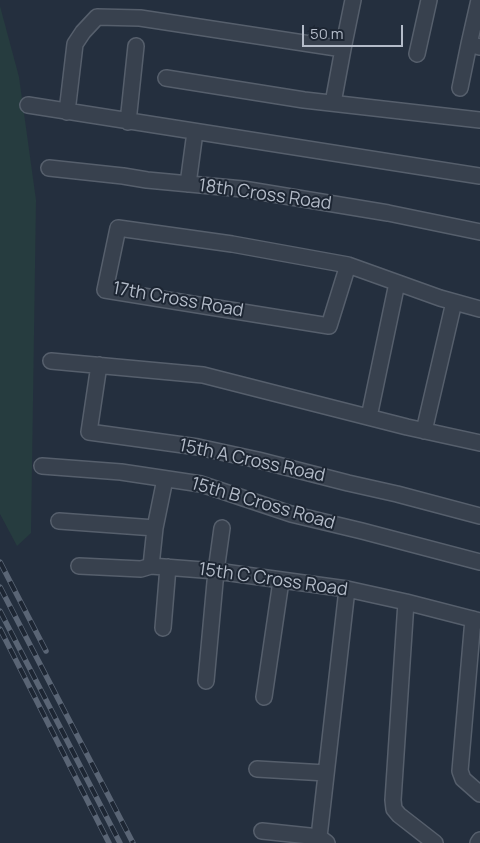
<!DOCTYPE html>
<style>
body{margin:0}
#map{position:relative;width:480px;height:843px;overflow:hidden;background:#242f3e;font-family:Manrope,sans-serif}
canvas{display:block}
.scale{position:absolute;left:302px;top:25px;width:101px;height:22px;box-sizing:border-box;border:2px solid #b4bcc9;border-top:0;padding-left:6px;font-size:15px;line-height:18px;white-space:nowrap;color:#b4bcc9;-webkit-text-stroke:4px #1d2633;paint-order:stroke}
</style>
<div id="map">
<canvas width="480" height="843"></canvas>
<div class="scale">50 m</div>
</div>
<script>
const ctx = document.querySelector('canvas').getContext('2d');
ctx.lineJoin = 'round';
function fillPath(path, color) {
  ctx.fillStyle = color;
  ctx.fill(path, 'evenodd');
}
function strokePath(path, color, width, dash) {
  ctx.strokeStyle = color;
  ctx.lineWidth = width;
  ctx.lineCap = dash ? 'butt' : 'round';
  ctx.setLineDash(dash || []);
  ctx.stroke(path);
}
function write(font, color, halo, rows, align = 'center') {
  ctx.font = font + ' Manrope,sans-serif';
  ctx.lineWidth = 4;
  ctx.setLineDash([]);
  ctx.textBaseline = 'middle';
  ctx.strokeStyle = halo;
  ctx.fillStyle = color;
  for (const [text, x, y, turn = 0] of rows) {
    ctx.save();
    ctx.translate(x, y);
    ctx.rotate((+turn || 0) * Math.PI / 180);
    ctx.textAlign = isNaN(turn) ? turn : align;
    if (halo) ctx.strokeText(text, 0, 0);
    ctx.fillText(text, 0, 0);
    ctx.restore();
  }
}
fillPath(new Path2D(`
 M0,6L19,77L36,200L31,533L17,546L0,514Z`), '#263c3f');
const minor = new Path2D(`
 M469,44L479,0
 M417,54L429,0
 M166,78L304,100L480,120
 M460,88L469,44L480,47
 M333,103L343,49
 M28,105L480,176
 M67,112L75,44L83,32L97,17L140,18L343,49L353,0
 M128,122L136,46
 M49,168L123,176L147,180L243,189L388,213L480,232
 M188,184L195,132
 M348,265L329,326L105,290L118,228L232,244L348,265L440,298L480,309
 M51,361L203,375L407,427L480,443
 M99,365L89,432L198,447L258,460L348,483L397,494L480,516
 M369,417L397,283
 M424,431L454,302
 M42,466L121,472L201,484L291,514L362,531L480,562
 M165,479L155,528L151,566L216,571L347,589L406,602L480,621
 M59,521L155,528
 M79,566L141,569L151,566
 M406,602L393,800L394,809L399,815L435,843
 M473,619L460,771L463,779L480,794
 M163,628L168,567
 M206,681L216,571L222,528
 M264,697L281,581
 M257,769L326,773
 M262,831L319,837
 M327,843L319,837L347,589
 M478,843L480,840`);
strokePath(minor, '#565f6c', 18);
strokePath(minor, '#38414e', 15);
const rail = new Path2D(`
 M0,562L46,651
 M0,587L133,843
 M0,611L120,843
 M0,629L109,843`);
strokePath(rail, '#5a6575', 5.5);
strokePath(rail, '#1d2633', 4, [11]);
write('18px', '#b4bcc9', '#1d2633', [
 ["18th Cross Road",265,195,8],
 ["17th Cross Road",178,300,10],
 ["15th A Cross Road",252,461,12],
 ["15th B Cross Road",263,504,16],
 ["15th C Cross Road",273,580,8]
]);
</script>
